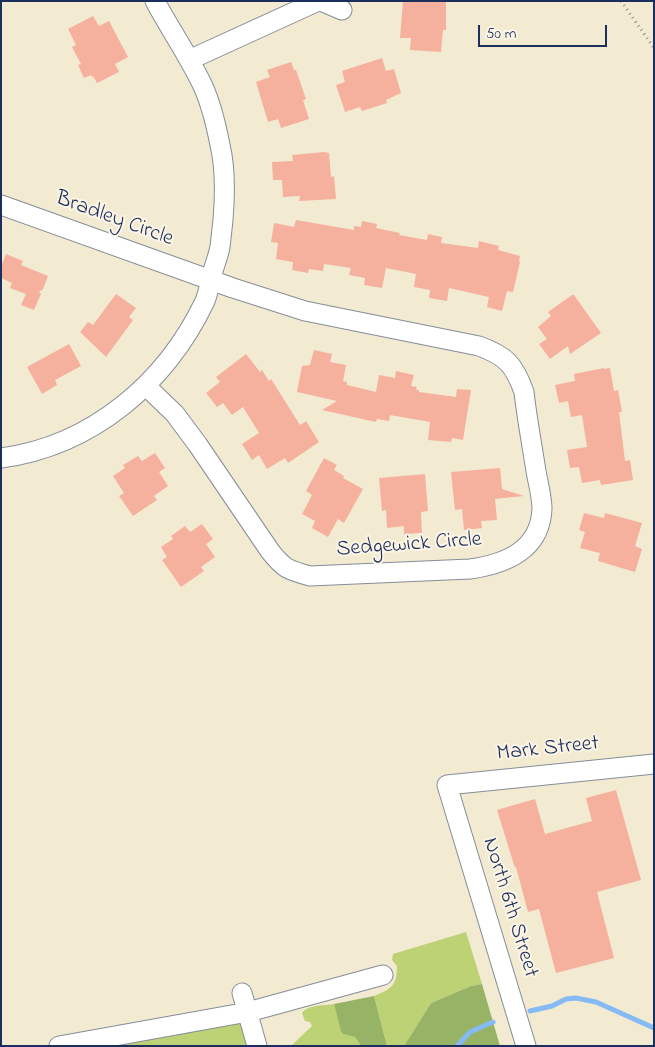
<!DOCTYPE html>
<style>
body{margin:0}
#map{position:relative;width:655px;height:1047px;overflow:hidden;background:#f2ebd2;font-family:"Indie Flower",sans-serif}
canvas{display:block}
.frame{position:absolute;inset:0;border:2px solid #1b2f5e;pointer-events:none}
.scale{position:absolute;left:478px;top:25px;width:129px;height:22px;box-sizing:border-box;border:2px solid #1b2f5e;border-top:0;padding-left:6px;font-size:15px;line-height:18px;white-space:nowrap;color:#1b2f5e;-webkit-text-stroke:4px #fcf5e5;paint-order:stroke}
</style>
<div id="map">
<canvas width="655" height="1047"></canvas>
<div class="frame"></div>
<div class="scale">50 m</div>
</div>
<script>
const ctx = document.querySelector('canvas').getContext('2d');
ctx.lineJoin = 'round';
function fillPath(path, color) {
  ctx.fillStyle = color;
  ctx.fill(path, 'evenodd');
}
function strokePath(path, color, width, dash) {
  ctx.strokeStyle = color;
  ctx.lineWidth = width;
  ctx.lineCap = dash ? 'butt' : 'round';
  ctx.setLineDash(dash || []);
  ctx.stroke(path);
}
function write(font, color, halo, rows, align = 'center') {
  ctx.font = font + ' "Indie Flower",sans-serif';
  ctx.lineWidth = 4;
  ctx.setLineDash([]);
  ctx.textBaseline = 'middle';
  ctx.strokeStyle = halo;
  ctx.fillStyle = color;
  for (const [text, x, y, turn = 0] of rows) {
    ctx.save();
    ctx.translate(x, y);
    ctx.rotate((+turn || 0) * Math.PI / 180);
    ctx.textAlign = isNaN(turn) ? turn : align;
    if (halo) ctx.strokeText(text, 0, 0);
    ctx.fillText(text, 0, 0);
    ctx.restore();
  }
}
fillPath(new Path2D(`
 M466,932L482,984L471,986L431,1003L404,1046H387L374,996C391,989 397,986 397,966L392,960L393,954Z
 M334,1004L343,1034L355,1037L361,1046H291L312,1026L310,1022L305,1021L302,1013C309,1004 324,1006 334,1004Z
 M227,1021L242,1024L248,1046H87Z`), '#bdd175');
fillPath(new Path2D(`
 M482,984L500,1046H404L431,1003L471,986Z
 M374,996L387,1046H361L355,1037L343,1034L341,1031L334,1004Z`), '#96b366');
strokePath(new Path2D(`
 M530,1011L552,1006L566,999L576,998L596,1002L654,1028
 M457,1046L470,1032L493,1022`), '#86baf4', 5);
fillPath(new Path2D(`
 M403,1H446V30H443L441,52L410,50L411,38H400Z
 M93,16L99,26L109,21L128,57L115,64L119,72L97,83L93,76L92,77L91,75L84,78L78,65L81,64L72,47L76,45L68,29Z
 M382,58L386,71L394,69L401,93L386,100L387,103L362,111L360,107L345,112L336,85L345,82L342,71Z
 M291,62L294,70H296L306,99L303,100L309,119L281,128L278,119L268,122L256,82L270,77L267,70Z
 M324,152L329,153L331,177L334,176L336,199L299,201L300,196L283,197L282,180H273L272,162L293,161L292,155Z
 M296,220L354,230V226L361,227L362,221L377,224L376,228L400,233L399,235L427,240L428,234L442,237L441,243L478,248L479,241L499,246L498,250L520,256L519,262H520L513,292L507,291L502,311L487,307L489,297L449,288L447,301L429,298L430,290L414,287L416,274L386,268L382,288L364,285L365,278L349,275L351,268L324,264L323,271L309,269L308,273L292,270L293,262L276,259L278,243L271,242L274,223L294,227Z
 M6,254L23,261L21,265L48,276L43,289L39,292L41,294L34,310L21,305L26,294L10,288L12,283L1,278V267Z
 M116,294L136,308L129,317L133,320L106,357L80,332L88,322L93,325Z
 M572,295H574L601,333L570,354L568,346L550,359L539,344L547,339L538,327L551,316L548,312Z
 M69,344L81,366L55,380L57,385L42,394L27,367Z
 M314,350L332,354L330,362L346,365L343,381L347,382V385L376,392L379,375L395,378L396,371L414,375L411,386L417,387L416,390H419V392L456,397L457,389L471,390L463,440L452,438L451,442L428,440L430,422L390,415L389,421L377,419L376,422L322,410L337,401L297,392L302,366L310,365Z
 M246,354L260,372L262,370L269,381L271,379L300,425L306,421L319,442L288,463L285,458L267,469L259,455L252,460L242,444L259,433L243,407L232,415L223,403L217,407L206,393L220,382L216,377Z
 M604,368V369L610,368L614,391L618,390L622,412H619L625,461L630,460L633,480L601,485L600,480L582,483L579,467L570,468L567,450L587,447L582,415L571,417L568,401L559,403L555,385L575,381L574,374Z
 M155,453L165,468L159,472L168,486L154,496L157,500L133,516L119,496L124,493L113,476L125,468L123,465L138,456L142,461Z
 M324,458L337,465L334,470L344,476L343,478L363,489L344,523L338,519L328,537L312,528L315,521L302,514L312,495L306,491Z
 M500,468L502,489L524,496L495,499L497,520L481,521L482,528L464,530L462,509L455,510L451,472Z
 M425,474L428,511L421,512L422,533L404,534V526L387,528L386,510L382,511L379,478Z
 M584,513L604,518L605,513L642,523L635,546L642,549L635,572L598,561L600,553L580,548L585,532L579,530Z
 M202,524L213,539L206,544L215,557L201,567L204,571L181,587L162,560L167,557L161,547L173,539L171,536L185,526L190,532Z
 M616,790L641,880L597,892L614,958L556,973L539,909L528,912L516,867L515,868L497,810L535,799L545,834L592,821L586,798Z`), '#f5b09e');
const minor = new Path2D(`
 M321,1L342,10
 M189,60L318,1
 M1,205L233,288L305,311L479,346C506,356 514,364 524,392C527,419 532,445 536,471C538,483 542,497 542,509C540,551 505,564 470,569L310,576C288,570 284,569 270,551L198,445L175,414L146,386
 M1,458C92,446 166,383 205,301C208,294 209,286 211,279C213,268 218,258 220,247C221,238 222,229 223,220C225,196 226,170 220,145C216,124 211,103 202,84C188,55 170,29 155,1
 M242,993L257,1046
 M59,1046L248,1012L383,975
 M526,1046L447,785L654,764`);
strokePath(minor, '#868d98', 21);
strokePath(new Path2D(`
 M621,1L654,48`), '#868d98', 3, [1, 4]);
strokePath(minor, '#fff', 19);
write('22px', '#1b2f5e', '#fcf5e5', [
 ["Bradley Circle",114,220,20],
 ["Sedgewick Circle",409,546,-4],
 ["Mark Street",548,750,-6],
 ["North 6th Street",509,908,73]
]);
</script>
